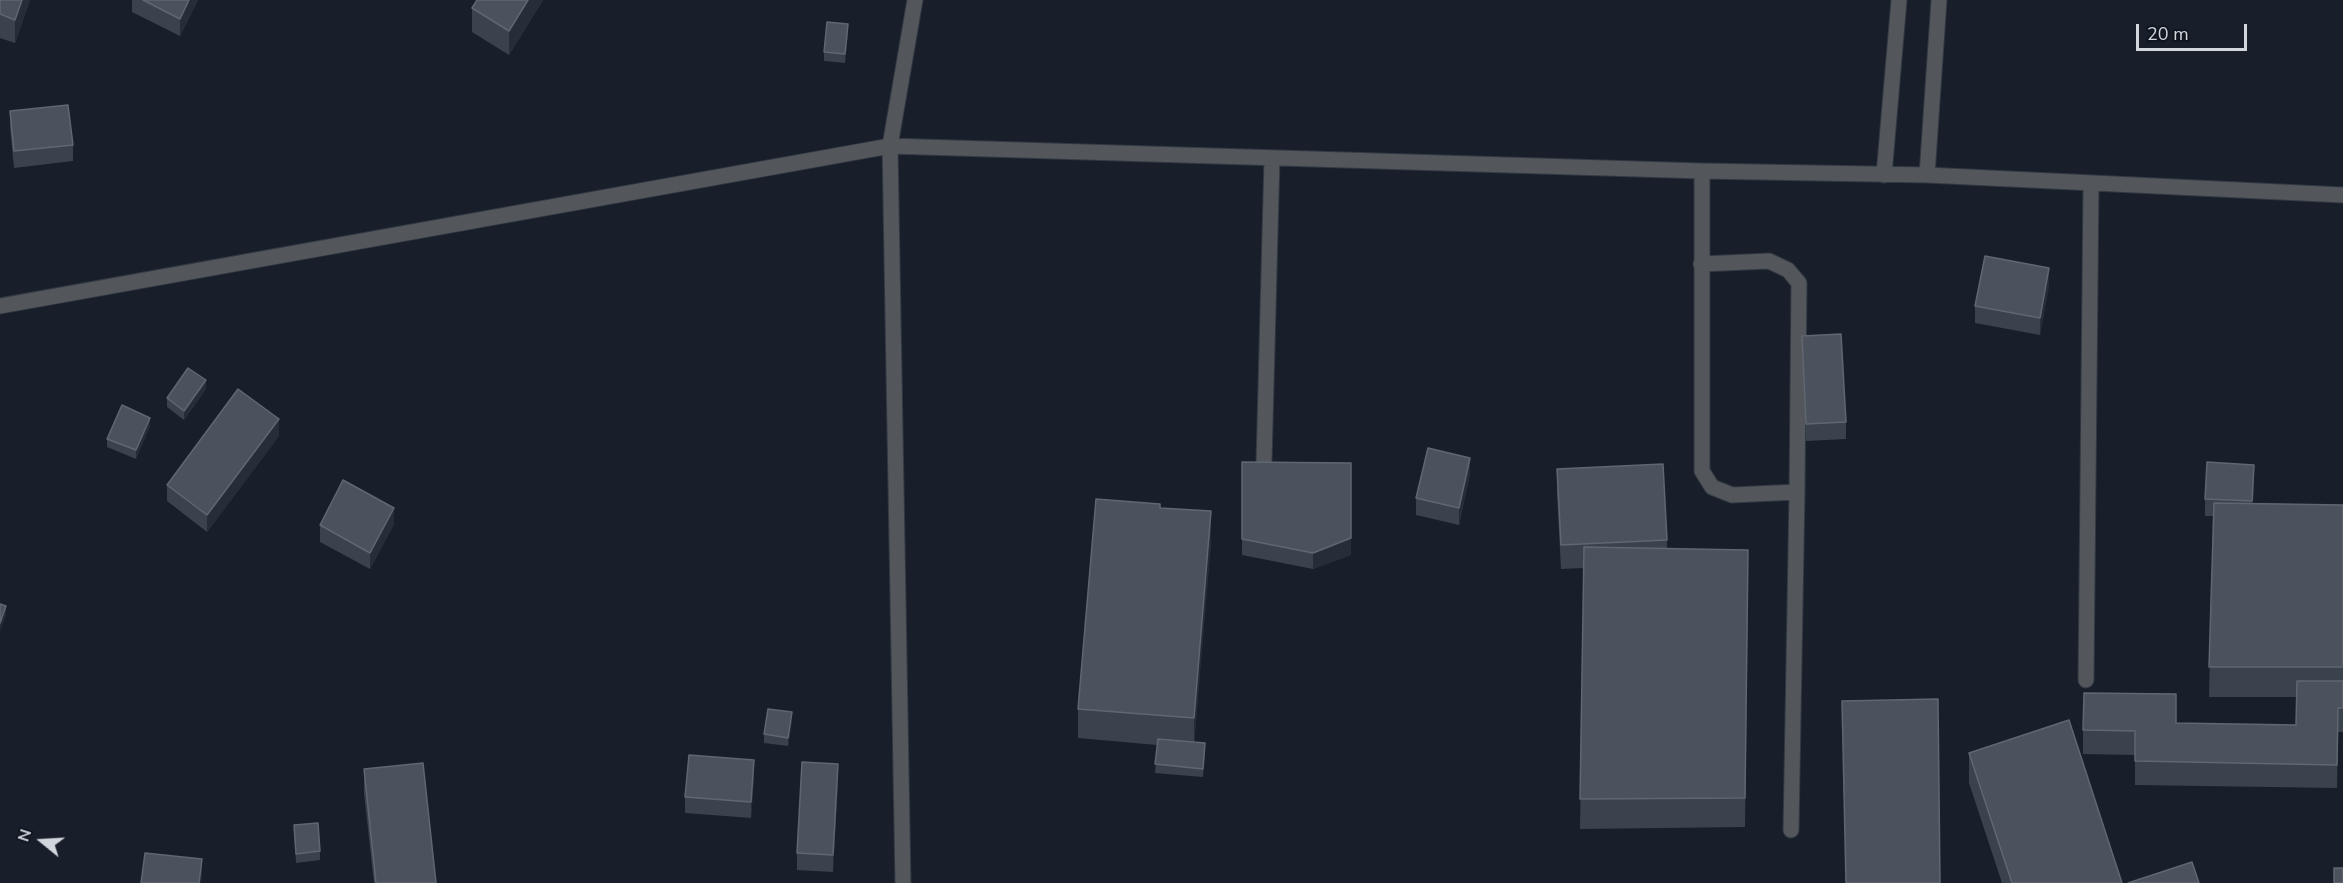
<!DOCTYPE html>
<style>
body{margin:0}
#map{position:relative;width:2343px;height:883px;overflow:hidden;background:#181f2a;font-family:"Nunito Sans",sans-serif}
canvas{display:block}
.north{position:absolute;left:12px;top:811px;width:60px;height:60px;-webkit-text-stroke:4px #0f1620;paint-order:stroke;rotate:288deg;font-size:16px;font-weight:700;line-height:24px;text-align:center;color:#d2d7de}
.north::after{content:'';display:block;margin:auto;width:21px;height:27px;background:#d2d7de;clip-path:polygon(50% 0,100% 100%,50% 72%,0 100%)}
.scale{position:absolute;left:2136px;top:24px;width:111px;height:27px;box-sizing:border-box;border:3px solid #d2d7de;border-top:0;padding-left:8px;font-size:18px;line-height:21px;white-space:nowrap;color:#d2d7de;-webkit-text-stroke:4px #0f1620;paint-order:stroke}
</style>
<div id="map">
<canvas width="2343" height="883"></canvas>
<div class="north">N</div>
<div class="scale">20 m</div>
</div>
<script>
const ctx = document.querySelector('canvas').getContext('2d');
ctx.lineJoin = 'round';
function strokePath(path, color, width, dash) {
  ctx.strokeStyle = color;
  ctx.lineWidth = width;
  ctx.lineCap = dash ? 'butt' : 'round';
  ctx.setLineDash(dash || []);
  ctx.stroke(path);
}
function fillPath(path, color) {
  ctx.fillStyle = color;
  ctx.fill(path, 'evenodd');
}
const minor = new Path2D(`
 M1702,171V471L1712,487L1732,495L1797,492L1791,830
 M1884,175L1899,0
 M1927,175L1939,0
 M1701,264L1769,261L1788,270L1799,283L1797,492
 M0,306L890,146L1702,171L1927,175L2343,195
 M1264,461L1272,158
 M2086,680L2091,184
 M903,883L890,146L915,0`);
strokePath(minor, '#323943', 17);
strokePath(minor, '#53575c', 15);
fillPath(new Path2D(`
 M0,0H30L15,43L0,38Z
 M132,0H198L180,36L132,12Z
 M477,0H543L509,55L472,32V8Z
 M848,32L845,63L824,61V52Z
 M10,111L73,145V161L14,168L10,128Z
 M2049,285L2040,335L1975,323V306Z
 M1802,336L1846,422V439L1806,441Z
 M206,389L184,420L167,407V398Z
 M150,426L136,459L107,447V439Z
 M279,436L207,532L167,501V485Z
 M1242,462L1351,555L1313,569L1242,555Z
 M1557,469L1667,540V549L1748,580L1745,827L1580,829L1584,568L1561,569L1557,493Z
 M1470,474L1459,525L1416,515V498Z
 M2254,482L2253,503L2343,505V732H2338L2337,788L2135,785V755L2083,754V730L2176,723L2296,725L2297,697H2209L2213,516H2205V499Z
 M1160,508L1211,541L1194,742L1205,752L1203,777L1155,773L1157,745L1078,738V709Z
 M394,524L370,569L320,542V525Z
 M792,721L788,746L764,743V734Z
 M1969,753L2122,883H2002L1969,783Z
 M364,769L436,883H374L364,793Z
 M754,777L751,818L685,813V797Z
 M838,780L833,872L797,870V853Z
 M294,825L320,851V860L296,863Z`), '#3a424d');
fillPath(new Path2D(`
 M22,0H30L15,43V20Z
 M189,0H198L180,36V19Z
 M528,0H543L509,55V31Z
 M848,24V32L845,63V54Z
 M2049,268V285L2040,335V318Z
 M206,380V389L184,420V411Z
 M150,418V426L136,459V450Z
 M279,419V436L207,532V515Z
 M1470,458V474L1459,525V508Z
 M1351,463V555L1313,569V553Z
 M2254,465V482L2252,518V501Z
 M394,508V524L370,569V553Z
 M1211,511V541L1194,748V718Z
 M6,606V615L0,632V623Z
 M792,712V721L788,746V738Z
 M1205,743V752L1203,777V769Z
 M754,760V777L751,818V802Z
 M838,764V780L833,872V855Z
 M202,859V876L201,883H199Z`), '#262d38');
const building = new Path2D(`
 M0,0H22L15,20L0,14Z
 M143,0H189L180,19Z
 M477,0H528L509,31L472,8Z
 M827,22L848,24L845,54L824,52Z
 M68,105L73,145L14,151L10,111Z
 M1985,256L2049,268L2040,318L1975,306Z
 M1841,334L1846,422L1806,424L1802,336Z
 M188,368L206,380L184,411L167,398Z
 M238,389L279,419L207,515L167,485Z
 M122,405L150,418L136,450L107,439Z
 M1428,448L1470,458L1459,508L1416,498Z
 M1242,462L1351,463V538L1313,553L1242,539Z
 M2207,462L2254,465L2252,501L2205,499Z
 M1663,464L1667,540L1561,545L1557,469Z
 M343,480L394,508L370,553L320,525Z
 M1096,499L1160,504V508L1211,511L1194,718L1078,709Z
 M2214,503L2343,505V667H2209Z
 M1584,547L1748,550L1745,798L1580,799Z
 M0,604L6,606L0,623Z
 M2297,681H2343V708H2338L2337,765L2135,761V731L2083,730L2084,693L2176,694V723L2296,725Z
 M1938,699L1940,883H1846L1842,701Z
 M768,709L792,712L788,738L764,734Z
 M2069,720L2122,883H2012L1969,753Z
 M1158,739L1205,743L1203,769L1155,764Z
 M689,755L754,760L751,802L685,797Z
 M802,762L838,764L833,855L797,853Z
 M423,763L436,883H376L364,769Z
 M318,823L320,851L296,854L294,825Z
 M145,853L202,859L199,883H141Z
 M2192,862L2199,883H2128Z
 M2334,868H2343V883H2334Z`);
fillPath(building, '#4b525d');
strokePath(building, '#606771', 1.5);
</script>
